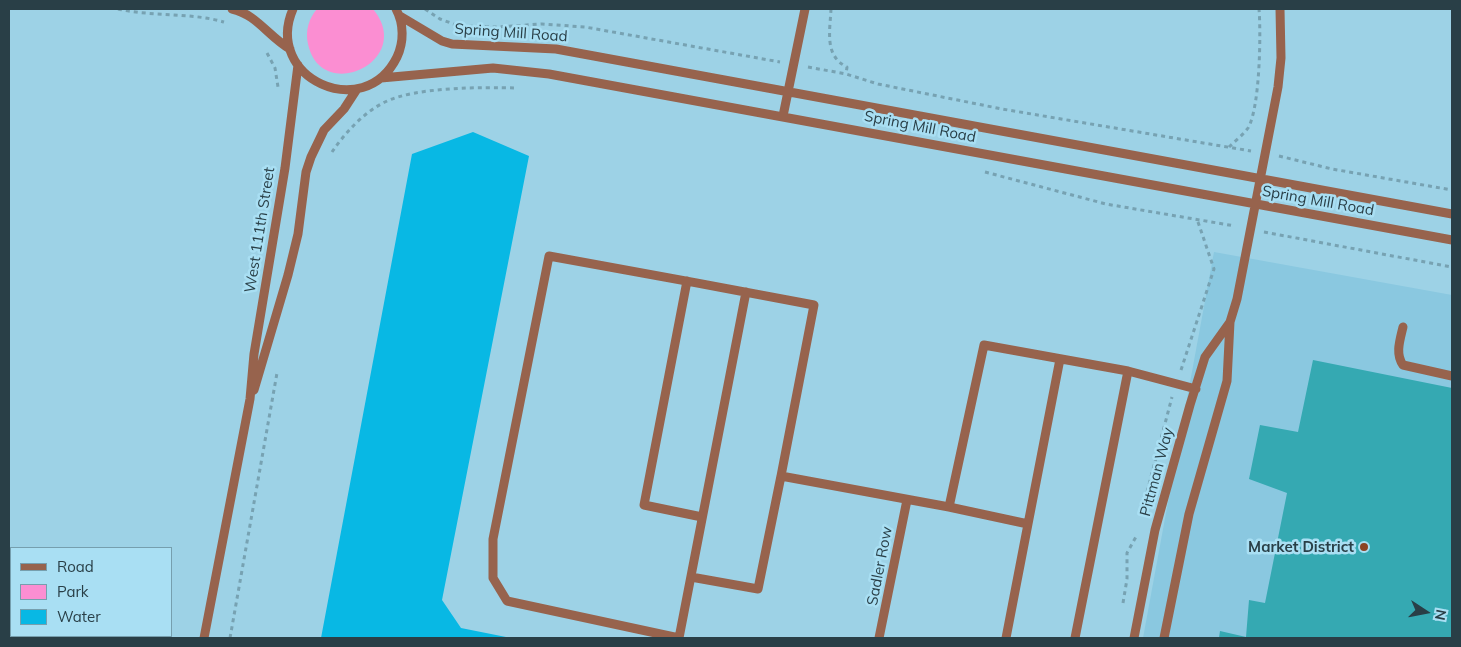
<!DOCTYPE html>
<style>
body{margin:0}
#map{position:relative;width:1461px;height:647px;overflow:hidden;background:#9dd2e6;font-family:Mulish,sans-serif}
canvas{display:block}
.frame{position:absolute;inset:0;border:10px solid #293f47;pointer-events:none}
.legend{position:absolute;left:10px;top:547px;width:162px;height:90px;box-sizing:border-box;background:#a9dff3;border:1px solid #769fae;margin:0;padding:6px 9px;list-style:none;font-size:15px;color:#293f47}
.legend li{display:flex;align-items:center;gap:10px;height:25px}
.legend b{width:25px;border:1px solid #769fae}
.north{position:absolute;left:1401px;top:587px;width:50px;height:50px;-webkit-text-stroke:4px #a9dff3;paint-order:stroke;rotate:101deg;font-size:14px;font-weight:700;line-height:20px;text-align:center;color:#293f47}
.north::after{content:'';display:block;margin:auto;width:18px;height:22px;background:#293f47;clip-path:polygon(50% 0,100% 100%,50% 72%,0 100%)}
</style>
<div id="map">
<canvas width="1461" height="647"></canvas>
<div class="frame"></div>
<ul class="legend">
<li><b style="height:6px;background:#97634d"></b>Road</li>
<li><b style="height:14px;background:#fb8ed2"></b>Park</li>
<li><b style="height:14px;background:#08b8e4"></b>Water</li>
</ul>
<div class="north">N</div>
</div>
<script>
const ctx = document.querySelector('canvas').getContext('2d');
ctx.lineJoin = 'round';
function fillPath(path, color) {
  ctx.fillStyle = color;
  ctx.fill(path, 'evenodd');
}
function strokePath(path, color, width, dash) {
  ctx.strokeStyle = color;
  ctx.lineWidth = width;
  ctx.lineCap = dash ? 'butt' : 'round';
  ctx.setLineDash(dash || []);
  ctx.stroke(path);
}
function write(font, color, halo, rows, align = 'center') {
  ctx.font = font + ' Mulish,sans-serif';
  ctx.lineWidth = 5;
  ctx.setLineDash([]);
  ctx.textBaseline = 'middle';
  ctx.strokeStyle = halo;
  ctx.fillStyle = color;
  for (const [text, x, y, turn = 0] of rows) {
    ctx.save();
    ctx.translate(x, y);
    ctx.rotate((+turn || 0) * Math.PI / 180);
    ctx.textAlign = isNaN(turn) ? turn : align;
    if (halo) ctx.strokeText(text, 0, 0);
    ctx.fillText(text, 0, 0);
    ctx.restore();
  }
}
fillPath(new Path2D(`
 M1214,252L1452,295V638H1143Z`), '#8ac8e0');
fillPath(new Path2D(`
 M317,9H373C416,61 321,105 308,44C305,31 309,18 317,9Z`), '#fb8ed2');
fillPath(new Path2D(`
 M473,132L529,156L442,600L461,628L511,638H321L412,154Z`), '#08b8e4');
fillPath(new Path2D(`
 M1313,360L1452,388V638H1219L1220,631L1246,637L1249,600L1265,603L1287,493L1249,479L1260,425L1298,432Z`), '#35a9b2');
strokePath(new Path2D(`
 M118,9C153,17 189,12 224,22
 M425,9L440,19L459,26L496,27L542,24L585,27L780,62
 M831,9C830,31 824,56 847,67L846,74
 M267,53L275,68L278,87
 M808,67L846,74L878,84L1002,109L1251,151
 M1229,147C1235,141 1243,135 1248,128C1260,108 1261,33 1259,9
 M332,152C345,133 364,112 385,102C415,87 482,87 517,88
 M1279,156L1332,169L1452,190
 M985,172L1106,204L1235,226
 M1264,232L1452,267
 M1181,370L1214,269L1197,219
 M1141,515L1172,397
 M1123,603L1127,579V553L1137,535
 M230,638L277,373`), '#77a2b2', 3, [4, 4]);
strokePath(new Path2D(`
 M232,9C256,14 269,37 290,49
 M293,9C263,78 364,124 397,57C404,42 404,24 396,9
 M400,16L442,41L452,44L556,49L1452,214
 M381,78L493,68L549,74L1452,240
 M783,116L805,9
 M687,281L644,505L702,517
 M746,292L679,638L507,601L493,578V539L549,256C637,272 726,288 814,305L781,476L949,507
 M1403,327C1400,340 1395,354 1403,365L1452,376
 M1060,359L1028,524L949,507L984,345L1128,371L1196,389
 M254,390L288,275L298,234L306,172L311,157L324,130L344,109L357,89
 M691,577L758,589L781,476
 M204,638L250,399L254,354L285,168L298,65
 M879,638L907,500
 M1006,638L1028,524
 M1075,638L1128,371
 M1134,638L1155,530L1190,405L1205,357L1230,322
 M1164,638L1189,514L1227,381L1230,322L1237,299L1278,87L1281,58L1280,9`), '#97634d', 9);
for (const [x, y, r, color] of [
 [1364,547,5,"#8b4323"]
]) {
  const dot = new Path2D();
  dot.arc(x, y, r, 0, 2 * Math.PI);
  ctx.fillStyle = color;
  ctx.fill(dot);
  strokePath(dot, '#a9dff3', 2);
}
write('15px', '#293f47', '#a9dff3', [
 ["Spring Mill Road",511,33,4],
 ["Spring Mill Road",920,127,11],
 ["Spring Mill Road",1318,201,10],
 ["West 111th Street",260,230,-81],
 ["Pittman Way",1157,472,-75],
 ["Sadler Row",880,566,-79]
]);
write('bold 15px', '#293f47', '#a9dff3', [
 ["Market District",1354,547]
], 'right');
</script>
